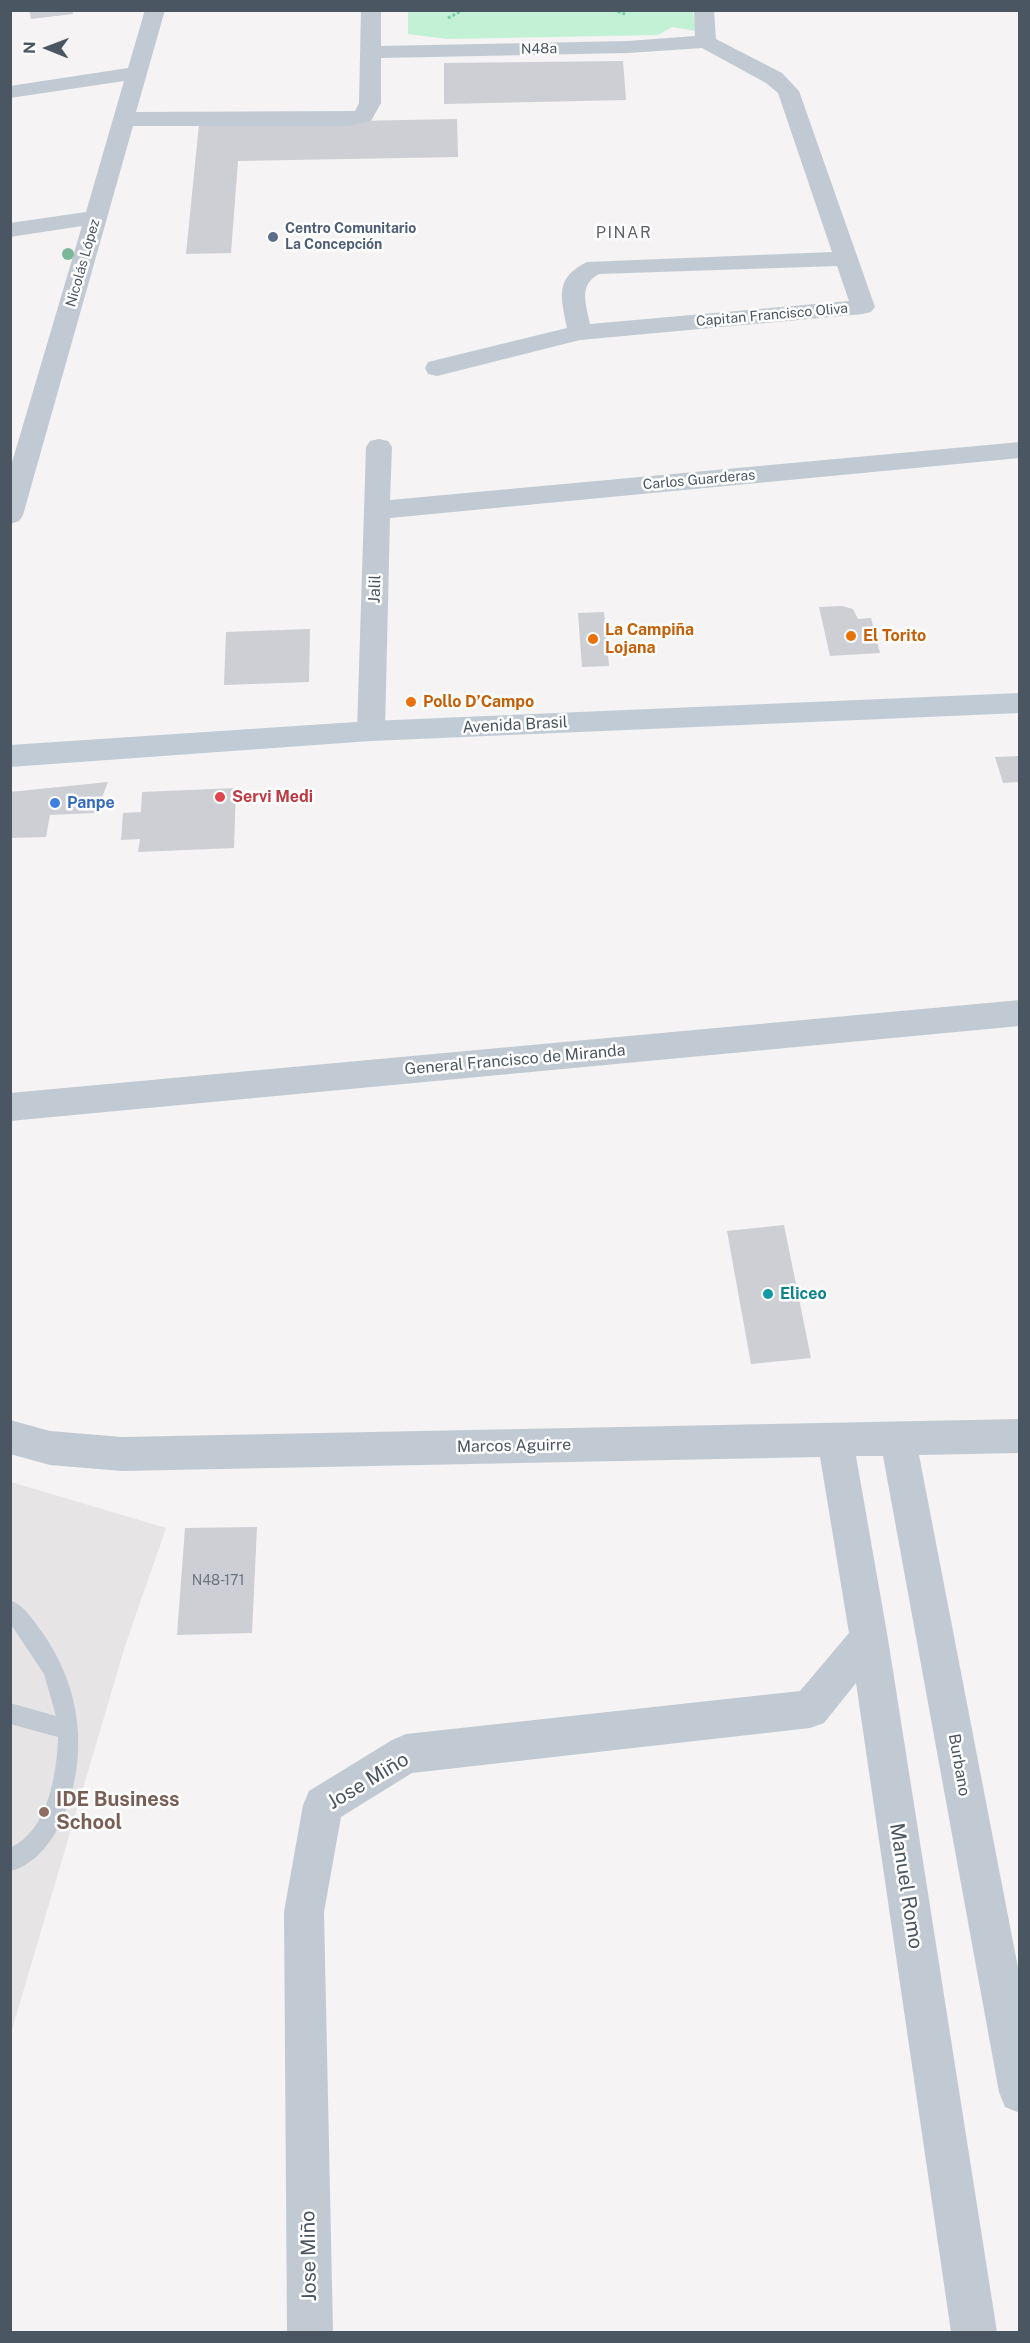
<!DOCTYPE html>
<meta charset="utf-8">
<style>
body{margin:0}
#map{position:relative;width:1030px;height:2343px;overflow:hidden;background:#f5f3f3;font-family:"Public Sans",sans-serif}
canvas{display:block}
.frame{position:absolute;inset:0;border:12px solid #4a5661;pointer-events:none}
.north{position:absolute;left:18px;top:18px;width:60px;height:60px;-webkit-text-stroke:4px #fff;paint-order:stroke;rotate:271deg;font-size:16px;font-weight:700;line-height:24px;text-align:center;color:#4a5661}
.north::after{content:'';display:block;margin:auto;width:21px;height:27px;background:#4a5661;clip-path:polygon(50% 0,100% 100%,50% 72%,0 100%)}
</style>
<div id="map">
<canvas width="1030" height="2343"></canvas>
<div class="frame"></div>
<div class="north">N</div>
</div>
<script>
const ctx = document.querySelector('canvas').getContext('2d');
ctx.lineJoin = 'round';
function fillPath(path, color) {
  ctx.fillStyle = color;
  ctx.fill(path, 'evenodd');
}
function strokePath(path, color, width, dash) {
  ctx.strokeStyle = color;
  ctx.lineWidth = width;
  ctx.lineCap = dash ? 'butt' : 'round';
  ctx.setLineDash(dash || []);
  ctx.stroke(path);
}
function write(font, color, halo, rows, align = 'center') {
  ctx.font = font + ' "Public Sans",sans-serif';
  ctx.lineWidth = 5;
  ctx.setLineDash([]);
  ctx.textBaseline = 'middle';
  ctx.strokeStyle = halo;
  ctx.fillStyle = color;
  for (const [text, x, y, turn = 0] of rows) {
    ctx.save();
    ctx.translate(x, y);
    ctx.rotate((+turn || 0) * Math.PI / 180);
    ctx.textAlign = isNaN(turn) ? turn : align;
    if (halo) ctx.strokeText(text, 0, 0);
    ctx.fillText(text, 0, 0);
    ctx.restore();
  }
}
fillPath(new Path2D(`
 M11,1482L166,1528L125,1646L11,2033Z`), '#e6e4e5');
fillPath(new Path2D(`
 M408,10L693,11L696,31L672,27L658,35L447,39L408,34Z`), '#c3f1d5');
fillPath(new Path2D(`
 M29,10H72L73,14L31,19Z
 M623,61L626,100L444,104V63Z
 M457,119L458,157L238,161L231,253L186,254L199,124Z
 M842,606L853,609L858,619L871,618L880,653L830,656L819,607Z
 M604,612L609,666L582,667L578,613Z
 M310,629L309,682L224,685L226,632Z
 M1020,756V782L1003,783L995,757Z
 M108,782L96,813L50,815L46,837L10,838V792Z
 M236,788L234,848L138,852L140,839L121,840L123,813L141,812L142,792Z
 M784,1225L811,1358L751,1364L727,1231Z
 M257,1527L252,1633L177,1635L185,1528Z`), '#cdcfd5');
strokePath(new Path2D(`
 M613,10L625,14
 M448,18L463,10`), '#7ad0a6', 3, [3, 2]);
fillPath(new Path2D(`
 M10,1600C25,1606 32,1619 42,1632C82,1688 90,1759 61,1822C51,1843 37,1861 15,1870H10V1848C48,1831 57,1774 58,1737L10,1724V1703L56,1716L44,1674L10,1623Z`), '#c1cad2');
fillPath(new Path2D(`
 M145,10H165L136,112L355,111L359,103L361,10H381V46L628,41L695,36L694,10H714L716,39L782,73L799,91L875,307L871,312L863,314L580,340L437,376L428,374L425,368L428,362L567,328C561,297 554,278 587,262L832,252L778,93L766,83L702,48L628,53L381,58V103L371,121L347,126H133L23,515L19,521L10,524V469L82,226L10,237V223L86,212L124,81L10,98V86L128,68ZM837,266L849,301L590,324C586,304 578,285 599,274Z
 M379,439L388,441L392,447L390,500L1020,442V458L390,518L385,731L381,738L371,741L361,738L357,731L366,447L370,441Z
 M1020,1000V1026L10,1121V1093Z
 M1020,1419V1453L919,1455L1020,1978V2113L1005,2107L999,2092L883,1456H856L888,1639L997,2332H951L856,1683L824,1723L810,1728L412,1773L341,1817L324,1912L333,2332H287L284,1912L303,1805L309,1791L392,1740L406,1734L800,1691L849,1633L820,1457L122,1471L50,1465L10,1454V1420L50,1431L122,1437Z`), '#c1cad2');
fillPath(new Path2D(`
 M1020,693V713L371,741L10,767V745L371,721Z`), '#c1cbd6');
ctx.fillStyle = '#7bb799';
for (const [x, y] of [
 [68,254]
]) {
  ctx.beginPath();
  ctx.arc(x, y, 6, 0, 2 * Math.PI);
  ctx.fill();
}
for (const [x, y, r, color] of [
 [273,237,6,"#5c6f8a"],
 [851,636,6,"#e8710a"],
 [593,639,6,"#e8710a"],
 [411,702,6,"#e8710a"],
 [220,797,6,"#e0444e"],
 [55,803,6,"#3f7fe0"],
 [768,1294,6,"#0f9aa8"],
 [44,1812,6,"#8d6e63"]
]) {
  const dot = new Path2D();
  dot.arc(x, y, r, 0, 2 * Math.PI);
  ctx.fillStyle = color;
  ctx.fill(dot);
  strokePath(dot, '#fff', 2);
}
write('14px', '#4a5661', '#fff', [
 ["N48a",539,49,-1],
 ["Nicolás López",83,263,-74],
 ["Capitan Francisco Oliva",772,315,-5],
 ["Carlos Guarderas",699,480,-5]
]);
write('bold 14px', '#4e5e75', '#fff', [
 ["Centro Comunitario",285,229],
 ["La Concepción",285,245]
], 'left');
write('14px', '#6b747e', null, [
 ["N48-171",218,1581]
]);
ctx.letterSpacing = '1.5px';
write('16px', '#5f6368', '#fff', [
 ["PINAR",624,233]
]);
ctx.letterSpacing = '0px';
write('16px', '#4a5661', '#fff', [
 ["Jalil",375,589,-88],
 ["Avenida Brasil",515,725,-3],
 ["General Francisco de Miranda",515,1060,-5],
 ["Marcos Aguirre",514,1446,-1],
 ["Burbano",959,1765,80]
]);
write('bold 16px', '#c56008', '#fff', [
 ["La Campiña",605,630],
 ["Lojana",605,648],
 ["El Torito",863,636],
 ["Pollo D’Campo",423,702]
], 'left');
write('bold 16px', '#be3a42', '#fff', [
 ["Servi Medi",232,797]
], 'left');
write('bold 16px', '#366cbe', '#fff', [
 ["Panpe",67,803]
], 'left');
write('bold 16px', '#0d838f', '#fff', [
 ["Eliceo",780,1294]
], 'left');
write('20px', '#4a5661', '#fff', [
 ["Jose Miño",368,1781,-31],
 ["Manuel Romo",906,1886,81],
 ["Jose Miño",309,2256,-91]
]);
write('bold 20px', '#785e54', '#fff', [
 ["IDE Business",56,1800],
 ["School",56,1823]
], 'left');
</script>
